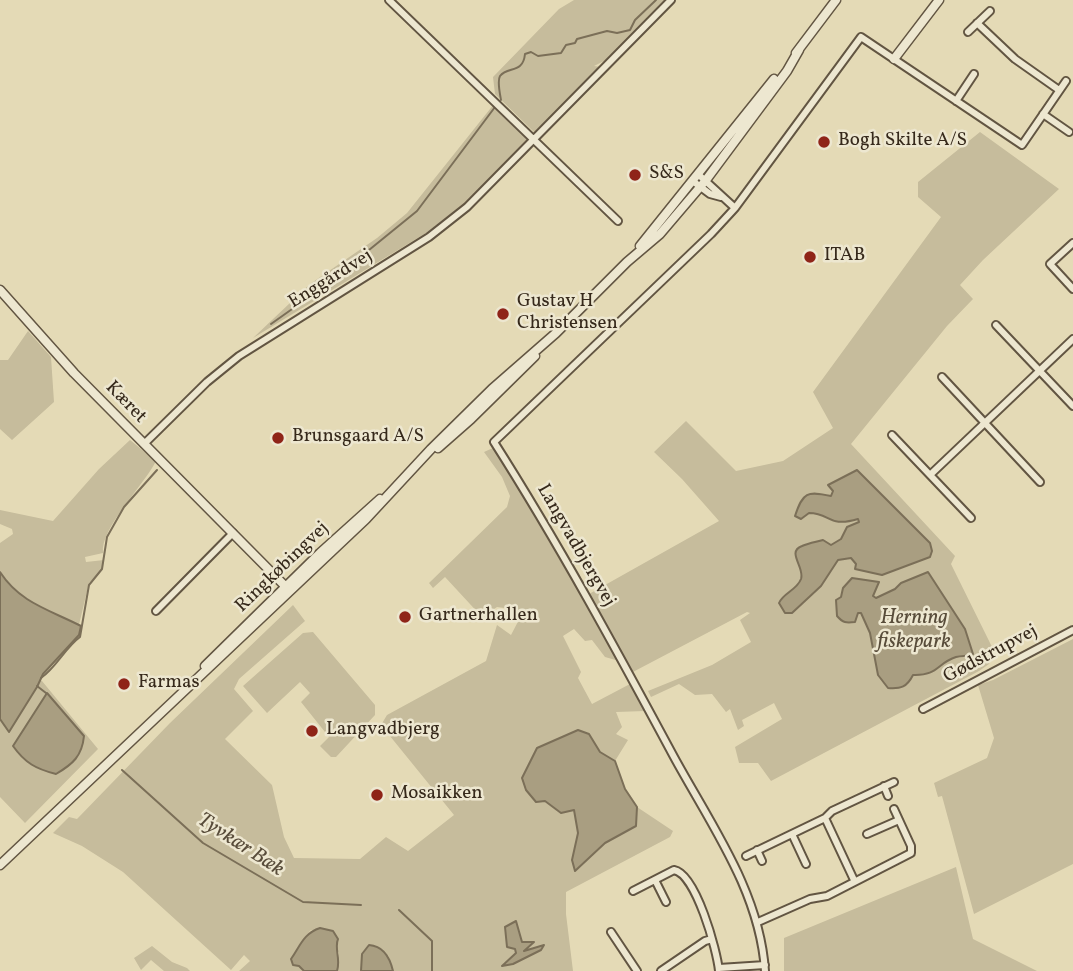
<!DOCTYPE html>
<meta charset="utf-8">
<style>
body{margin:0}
canvas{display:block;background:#e4dab6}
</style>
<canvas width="1073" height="971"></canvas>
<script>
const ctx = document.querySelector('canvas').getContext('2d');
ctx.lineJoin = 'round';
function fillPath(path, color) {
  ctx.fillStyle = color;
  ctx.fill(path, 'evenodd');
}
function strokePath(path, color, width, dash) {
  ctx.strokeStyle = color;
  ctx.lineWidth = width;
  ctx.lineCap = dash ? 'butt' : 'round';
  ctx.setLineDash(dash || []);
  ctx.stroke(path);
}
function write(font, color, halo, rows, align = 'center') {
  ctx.font = font + ' Vollkorn,serif';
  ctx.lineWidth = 5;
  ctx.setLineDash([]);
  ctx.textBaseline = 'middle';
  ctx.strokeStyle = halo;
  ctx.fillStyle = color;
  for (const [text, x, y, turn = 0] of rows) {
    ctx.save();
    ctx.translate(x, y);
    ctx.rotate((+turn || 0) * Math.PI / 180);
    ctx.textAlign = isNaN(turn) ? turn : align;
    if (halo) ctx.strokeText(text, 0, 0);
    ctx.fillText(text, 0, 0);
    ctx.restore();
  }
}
fillPath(new Path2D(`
 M574,0H666L606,60L594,66L601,67L534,132L495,94L493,77L559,9Z
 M494,104L528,139L465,203L426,233L253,338L310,284L377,238L407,213Z
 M980,132L1059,189L983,260L960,285L973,299L947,326L851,444L955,556L951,564L994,651L989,664L979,671L771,781L758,763H739L735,747L782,719L774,703L742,720L744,726L738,730L730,709L726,712L712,694L695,695L679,684L651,697L648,691L712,665L751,642L740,620L750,613L747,612L631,673L589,594L719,521L682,479L654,452L686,421L736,471L783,461L833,428L813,392L941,217L918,197V182Z
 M28,331L51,357L54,402L12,440L0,429V360H8Z
 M130,440L156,461C145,484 100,528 103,553L85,557L86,562L104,560L101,571L89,583L77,633L36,678L42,681L98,749L25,823L0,797V543L13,534L12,529L0,524V510L53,521L99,469Z
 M495,447L525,496L526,502L619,661L605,657L592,640L585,641L574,629L563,636L581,672L578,678L592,704L630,684L645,711L616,712L622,727L616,734L628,740L615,761L600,752L589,734L537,748L522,778L545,801L561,813L574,810L578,833L572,860L575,870L605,843L636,826L637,807L673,831L670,837L566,892V914L573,971H393L388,955L362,954L361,971H337L339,953L327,931L311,930C300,942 291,957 304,971H239L250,961L244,955L231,970L123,872L82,846L53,833L69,817L77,819L170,723L293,605L305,621L239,679L234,689L253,711L225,739L272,785L284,837L294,858L360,859L386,837L408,851L454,815L381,725L387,715L486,661L497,625L511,635L522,614L512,609L497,607L482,617L445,577L433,588L429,583L507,507L510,496L502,477L484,452Z
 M313,632L375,705V715L336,757H331L320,746L329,737L301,702L310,693L300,682L267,713L243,686L303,633Z
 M1073,639V864L974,914L942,796L938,797L934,783L987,758L994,738L978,685L993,680Z
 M956,867L973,939L1037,971H784V938Z
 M152,946L172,962L187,968L190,971H164L151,960L141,970L134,958Z`), '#c6bc9c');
const water = new Path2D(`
 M857,470L930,543L932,551L930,557L882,575L855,569L856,564L851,558L838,560L821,586L792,613H785L779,603C783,593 797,590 801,579C805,567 786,552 802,546C809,543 816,542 823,540L831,545L841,539L847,527L859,522L858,519C828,528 831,513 809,513L801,519L795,516C803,492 807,491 831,496L833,491L828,485Z
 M0,572C20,603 50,610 81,626L79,635L43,674L37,687L9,732L0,719Z
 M928,572L965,629L973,654C967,657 963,655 956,657C937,663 938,676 913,675C907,687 901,689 888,688L878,675L870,633L861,613H858L855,622C846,623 843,623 837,616L836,600L841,597L843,588L852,578L879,582L873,596L876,598L895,589L901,583Z
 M47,693L84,736C82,756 73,764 56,774C36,769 25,763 13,746Z
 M578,730L589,734L600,752L615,761L625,789L637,807L636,826L605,843L575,871L572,860L578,833L574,810L561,813L545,801L536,802L526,790L522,778L537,748Z
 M516,921L522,942H534L524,951L544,945L541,950L513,964L502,966L516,953L515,949L507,947L505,927Z
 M320,928L333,931L338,939C334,948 341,959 337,971H304L299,966L293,965L291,959C300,946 304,933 320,928Z
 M369,945C384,946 390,958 393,971H361L362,954Z`);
fillPath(water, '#a99e81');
strokePath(water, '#7b6f58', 2);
strokePath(new Path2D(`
 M501,100C500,94 497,81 500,76C508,66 523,74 525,54L531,52L538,56L561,53L566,45L575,43L577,39L607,31L617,33L630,30L635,20L656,0
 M271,324L309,297L314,288L321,289L417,211L495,107
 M41,678C56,668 65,648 80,637L89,585L102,569L107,537L124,507L157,470
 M37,686L46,693
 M122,770L203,843L303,902L361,905
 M399,910L432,941V971`), '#7b6f58', 2);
const minor = new Path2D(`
 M389,0L618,221
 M977,23L1015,59L1059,90
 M968,32L990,11
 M956,101L974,74
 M1043,114L1069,132
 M699,175L735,208
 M694,182L710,194L721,197
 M1073,243L1050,264L1073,289
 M996,325L1073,406
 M942,377L1040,482
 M892,435L971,518
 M144,444L207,382L239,356L429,237L467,207L671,0
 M930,475L1073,339
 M156,611L233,533
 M923,709L1073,630
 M884,786L888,796
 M825,818L854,880
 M792,834L806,864
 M867,834L899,820
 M757,850L762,861
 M746,856L825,818L832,811L894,782
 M655,880L666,902
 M633,891L674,870C696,874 717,950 719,971
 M758,922L810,899L827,896L911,853V846L894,809
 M611,932L637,971
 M719,968L765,965
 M661,971L705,941L712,939
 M765,971C760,892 711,825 674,757C617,651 559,544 494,442L711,234L735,208L861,37L1022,145L1066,81`);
const tertiary = new Path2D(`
 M796,53L836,0
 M894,59L939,0
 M640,246L774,79
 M0,290L74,373L286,587
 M438,448L471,419L535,356
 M205,666L320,553L380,499
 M0,865L366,519L431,449L492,389L556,333L627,262L660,234L706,180L787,71L799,50`);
strokePath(minor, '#625542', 10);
strokePath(tertiary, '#625542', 11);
strokePath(minor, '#ede7d0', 6);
strokePath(tertiary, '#ede7d0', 8);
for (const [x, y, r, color] of [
 [824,142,7,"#8f2418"],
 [635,175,7,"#8f2418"],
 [810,257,7,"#8f2418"],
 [503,314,7,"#8f2418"],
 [278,438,7,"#8f2418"],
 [405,617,7,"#8f2418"],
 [124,684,7,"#8f2418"],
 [312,731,7,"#8f2418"],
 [377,795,7,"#8f2418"]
]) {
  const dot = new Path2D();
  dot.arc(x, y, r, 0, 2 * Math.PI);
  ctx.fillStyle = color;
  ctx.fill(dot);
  strokePath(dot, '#ede7d0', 2.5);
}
write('19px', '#36291b', '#ede7d0', [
 ["Bogh Skilte A/S",838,142],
 ["S&S",649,175],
 ["ITAB",824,257],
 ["Gustav H",517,303],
 ["Christensen",517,325],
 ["Brunsgaard A/S",292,438],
 ["Gartnerhallen",419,617],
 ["Farmas",138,684],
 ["Langvadbjerg",326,731],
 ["Mosaikken",391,795]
], 'left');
write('19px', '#36291b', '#ede7d0', [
 ["Enggårdvej",331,280,-32],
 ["Kæret",125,403,46],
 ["Langvadbjergvej",575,546,60],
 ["Ringkøbingvej",283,568,-44],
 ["Gødstrupvej",991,655,-28]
]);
write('italic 21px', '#584c3a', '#ede7d0', [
 ["Herning",914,619],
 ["fiskepark",914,643],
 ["Tyvkær Bæk",240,846,33]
]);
</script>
